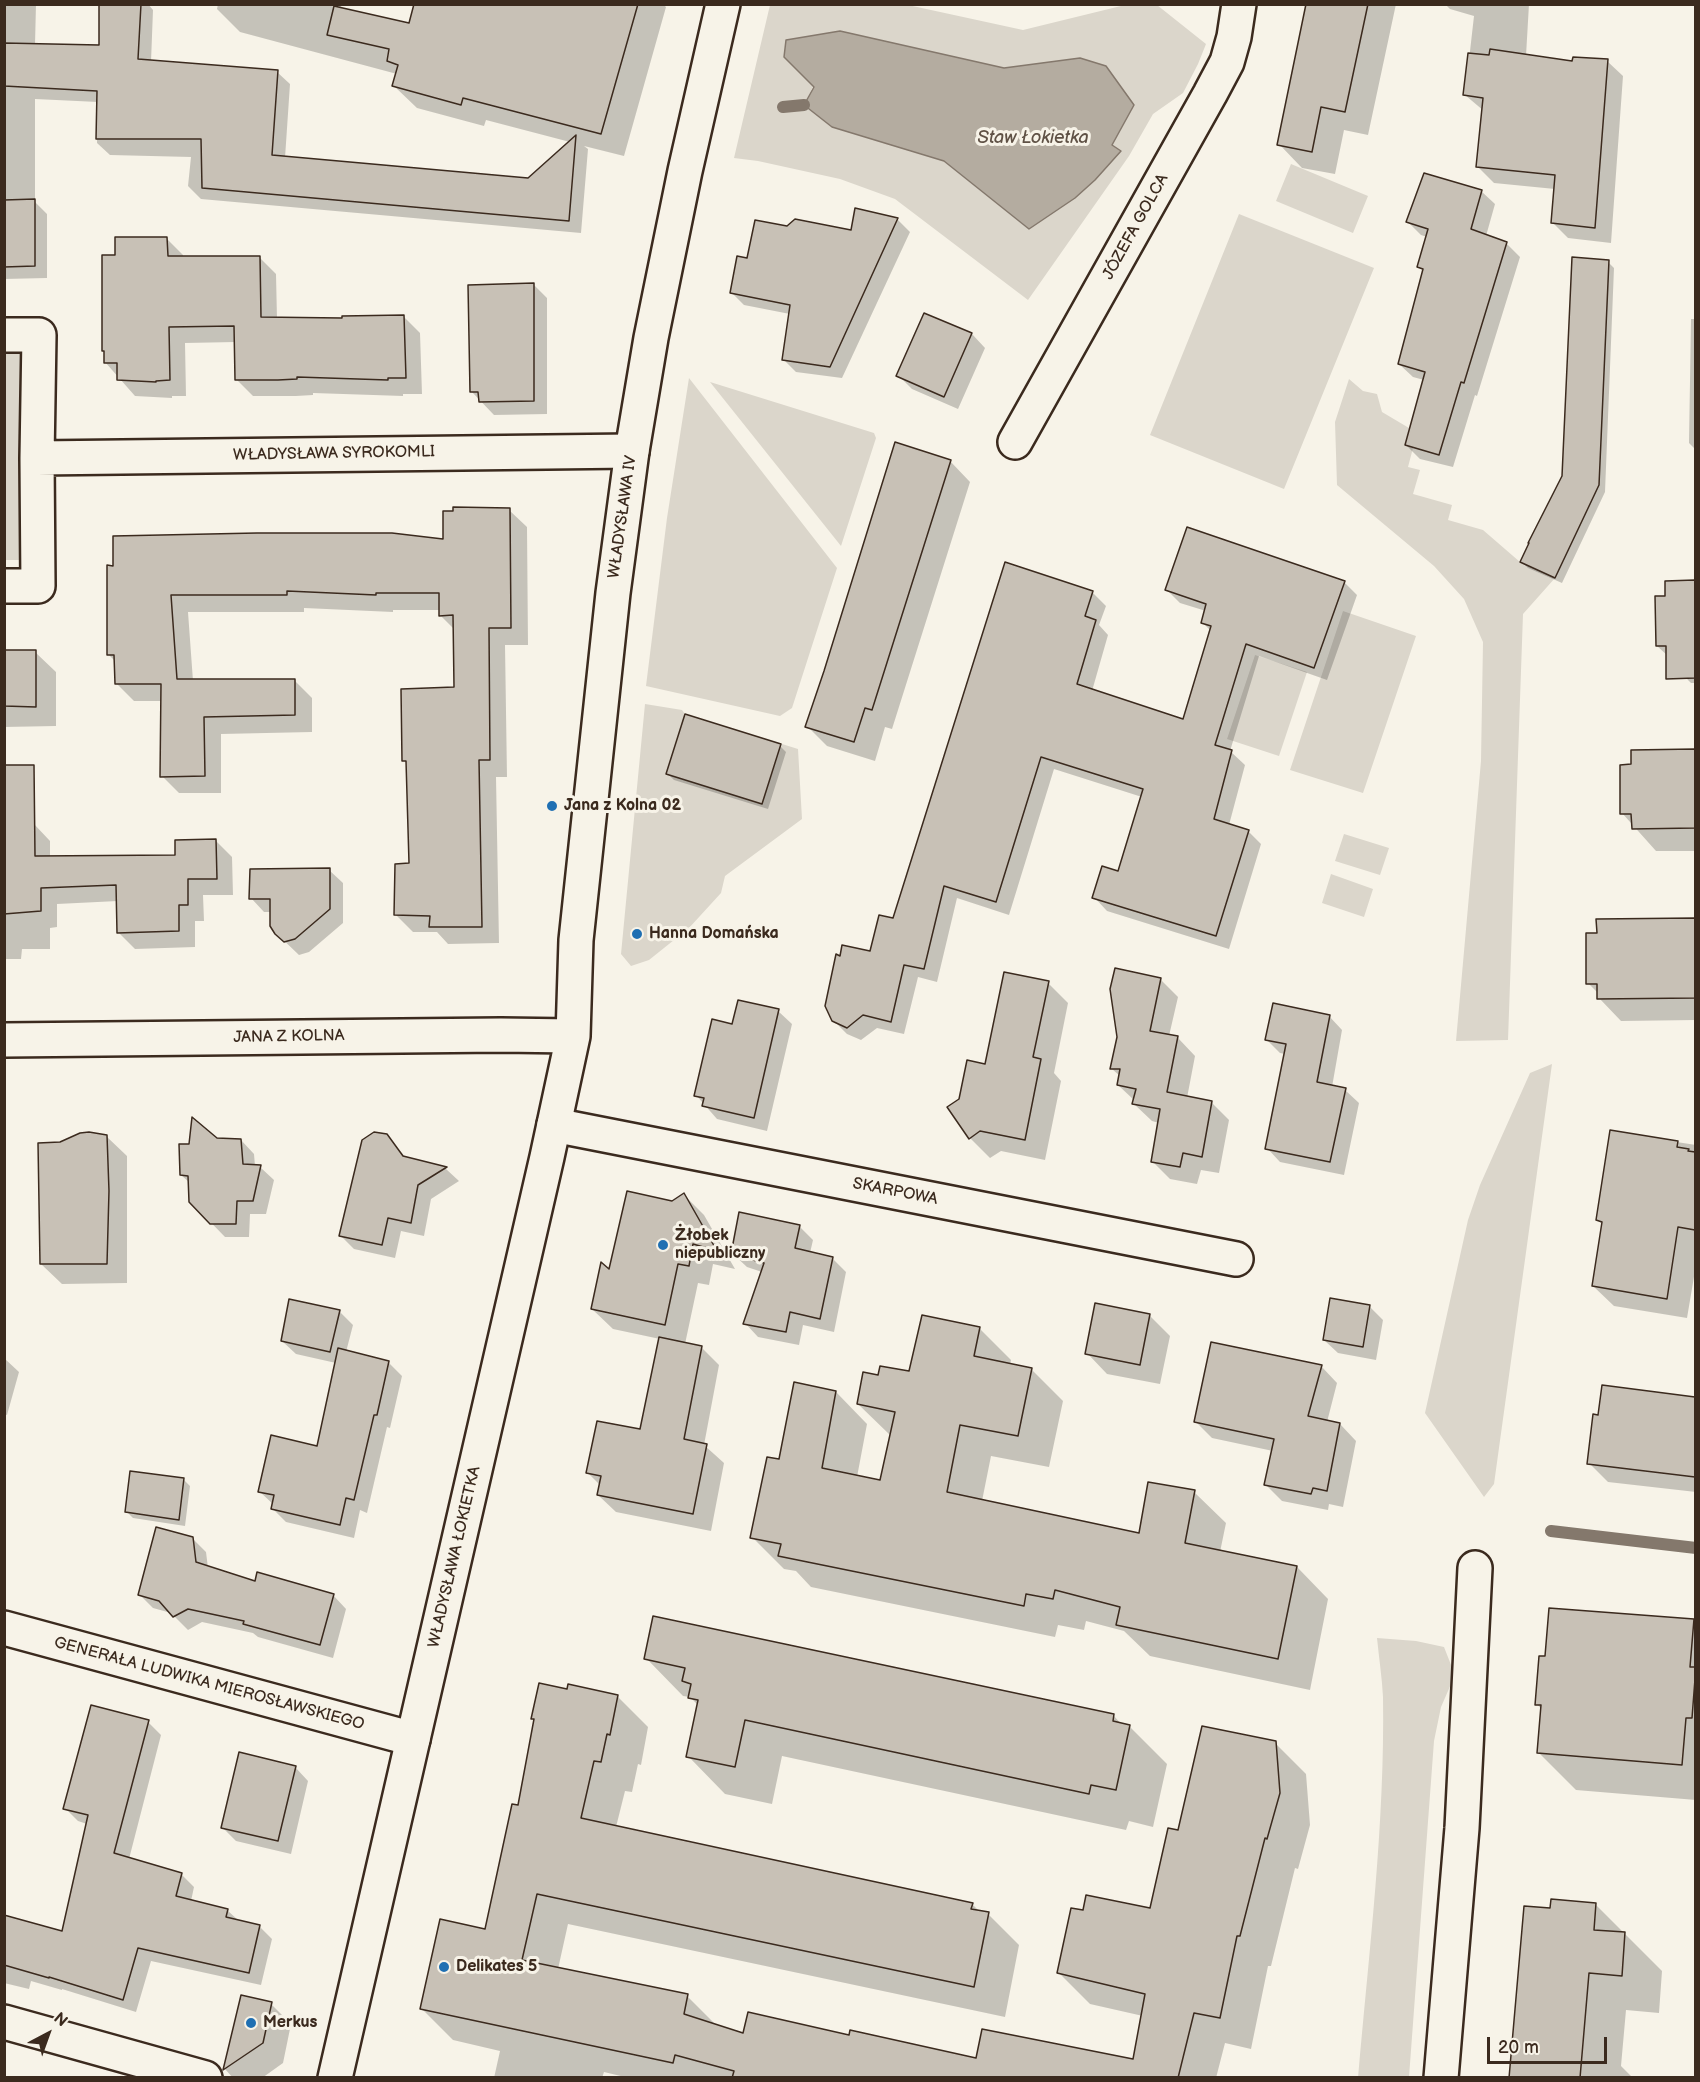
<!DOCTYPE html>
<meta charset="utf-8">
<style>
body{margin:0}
#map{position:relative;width:1700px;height:2082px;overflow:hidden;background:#f7f3e8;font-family:"Balsamiq Sans",sans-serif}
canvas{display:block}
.frame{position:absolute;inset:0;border:6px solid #3b2a1e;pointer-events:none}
.north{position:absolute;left:18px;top:2004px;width:60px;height:60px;-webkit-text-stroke:4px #f7f3e8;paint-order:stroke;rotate:41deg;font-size:16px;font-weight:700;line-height:24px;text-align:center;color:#3b2a1e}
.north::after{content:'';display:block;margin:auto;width:21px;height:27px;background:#3b2a1e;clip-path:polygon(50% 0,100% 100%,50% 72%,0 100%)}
.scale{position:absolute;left:1487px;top:2037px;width:120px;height:27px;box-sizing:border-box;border:3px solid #3b2a1e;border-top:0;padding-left:8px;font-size:18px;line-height:21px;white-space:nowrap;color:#3b2a1e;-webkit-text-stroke:4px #f7f3e8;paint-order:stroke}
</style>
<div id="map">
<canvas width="1700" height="2082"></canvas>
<div class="frame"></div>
<div class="north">N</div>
<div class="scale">20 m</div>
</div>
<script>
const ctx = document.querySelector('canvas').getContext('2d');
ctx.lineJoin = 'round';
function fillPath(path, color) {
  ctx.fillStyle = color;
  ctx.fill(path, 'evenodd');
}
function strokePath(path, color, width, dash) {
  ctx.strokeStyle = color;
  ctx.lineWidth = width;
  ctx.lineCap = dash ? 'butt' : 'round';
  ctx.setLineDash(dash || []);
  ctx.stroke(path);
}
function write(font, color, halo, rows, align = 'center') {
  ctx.font = font + ' "Balsamiq Sans",sans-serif';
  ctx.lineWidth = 6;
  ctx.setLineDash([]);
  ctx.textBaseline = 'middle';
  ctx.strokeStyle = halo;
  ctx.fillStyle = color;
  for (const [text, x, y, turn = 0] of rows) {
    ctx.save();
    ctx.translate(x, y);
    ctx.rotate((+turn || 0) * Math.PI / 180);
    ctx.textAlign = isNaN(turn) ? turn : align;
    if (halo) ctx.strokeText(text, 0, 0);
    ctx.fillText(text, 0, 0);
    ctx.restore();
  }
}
fillPath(new Path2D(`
 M770,5H908L1023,30L1125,5H1157L1206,44L1198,64L1183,93L1153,114L1129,156L1028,300L895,199L840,179L758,161L734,158ZM840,31L1004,68L1080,58L1134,105L1112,145L1120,151L1095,180L1075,198L1029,229L944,161L832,127L804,105Z
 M1291,164L1368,196L1353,233L1276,201Z
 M1239,214L1374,268L1284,489L1150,435Z
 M4,347C15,346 21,353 26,361L20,560H5Z
 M689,378L837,568L792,708L780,716L646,686L667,518Z
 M1349,379L1363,391L1377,394L1382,412L1409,428L1405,445L1413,448L1408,467L1420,470L1413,494L1452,505L1448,520L1483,530L1520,562L1555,578L1523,614L1508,1040L1456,1041L1481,761L1483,642L1464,599L1434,566L1337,485L1335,422Z
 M710,382L874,433L876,438L841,546Z
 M1343,611L1416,636L1363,793L1290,770Z
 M1255,655L1307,672L1279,756L1227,739Z
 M645,704L682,710L685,714L666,774L762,804L782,744L798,749L802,819L725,876L721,893L689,928L649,960L631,966L621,954Z
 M1344,834L1389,848L1380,875L1335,861Z
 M1331,874L1373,889L1364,917L1322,903Z
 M1552,1064L1494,1484L1484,1497L1425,1413L1468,1220L1480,1185L1530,1073Z
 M1377,1638L1416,1641L1444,1647L1455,1675L1441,1707L1434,1741L1409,2077L1358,2078C1369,1951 1385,1824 1383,1697C1382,1678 1379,1658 1377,1638Z`), '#dbd6cb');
const water = new Path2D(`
 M840,31L1004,68L1080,58L1106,66L1134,105L1112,145L1121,151L1095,180L1075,198L1029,229L944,161L832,127L804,105L814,87L784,57L786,40Z`);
fillPath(water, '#b4aca0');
strokePath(water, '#84786c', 1.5);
fillPath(new Path2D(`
 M4,4H36L35,45L100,46L101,4H148L153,10L151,62L277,72L290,84L285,158L528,180L570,142L486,120L484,126L417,108L394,86L397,74L240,32L217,9L218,4H339L344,10L410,25L416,4H663L666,7L624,156L584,146L588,149L581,233L201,199L188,186L191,157L110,155L97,143L98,102L35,99V202L47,214V278L4,279Z
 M1308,4H1396L1368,135L1344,130L1335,174L1302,168L1279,144Z
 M1445,4H1529L1526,56L1574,62L1607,61L1623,76L1611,243L1568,238L1552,222L1555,189L1494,183L1478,167L1484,111L1465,95L1474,16L1450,9Z
 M1481,191L1495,204L1486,236L1506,243L1520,257L1477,396L1475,395L1453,467L1420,459L1406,445L1424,380L1413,377L1399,364L1424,272L1419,267L1427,237L1421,235L1408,222Z
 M856,210L898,220L910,232L842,378L796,372L784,360L790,314L744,305L732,293L748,260L788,228L852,232Z
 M167,239L183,255V257H259L276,274L277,319H344L403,316L420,333L422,394H403V396L313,393V395L296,396H253L236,379V342L185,343L186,396H172V398L135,396L105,362V353L103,351L117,256Z
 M1608,262L1614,268L1605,492L1562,583L1528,568L1522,562L1564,476Z
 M533,284L547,298V414L494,415L471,391Z
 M925,315L972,334L985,348L958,409L912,389L898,375Z
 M1691,319H1696V450L1689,443Z
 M950,461L970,482L892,729L885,727L875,761L827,746L807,726Z
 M509,510L527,527L528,645H505L507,777H496L499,943L448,944L437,932H413L396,915L411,865L407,764L404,760L455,689L454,629L440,615V610H393V612L304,608V612H188L193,681H295L312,698V732L221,734V793H179L162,776V701H134L116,683V662L109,655L108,567L445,541Z
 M1344,582L1357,595L1327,680L1259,656L1230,751L1245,765L1229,825L1248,831L1261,844L1229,949L1107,911L1094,897L1118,873L1142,797L1054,769L1009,915L957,898L937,982L918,977L904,1034L877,1028L861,1040L847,1034L833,1020L871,953L894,920L1092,592L1106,606L1099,625L1108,635L1092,691L1184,721L1211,631L1202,622L1206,611L1180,603L1167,590Z
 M1667,582H1696V683H1691L1668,660V656L1657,646L1667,598Z
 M4,652H35L56,672V726L4,727Z
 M780,746L786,752L768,809L674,780L668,774Z
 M1696,751V851H1656L1622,813L1633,766V752Z
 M4,824H34L50,841V857L177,856L215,840L232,857L233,895H203L204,921H195V947L135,949L119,933L118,901L57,904V927L50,928V949H22L21,959H4Z
 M329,870L343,883V923L309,952L299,955L276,933L271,912H264L251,898Z
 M1696,919V1020L1621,1021L1599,998L1598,993L1588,983L1598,935V920Z
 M1160,979L1178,997L1169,1036L1178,1038L1195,1056L1187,1098L1212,1103L1229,1120L1219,1173L1201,1170L1197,1184L1170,1179L1152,1161L1159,1123L1152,1121L1134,1104L1135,1101L1118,1085L1120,1076L1112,1069Z
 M1048,983L1068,1003L1054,1073L1061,1081L1045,1160L1001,1151L990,1158L970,1138L960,1100Z
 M778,1011L792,1024L767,1131L717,1119L696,1095Z
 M1329,1016L1342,1030L1332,1087L1345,1090L1359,1103L1344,1175L1280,1162L1267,1148L1285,1054L1280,1053L1267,1040Z
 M1612,1132L1696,1145V1265L1687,1318L1614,1306L1593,1286L1603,1225L1598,1220Z
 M386,1135L407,1159L446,1169L459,1181L431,1199L424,1236L401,1231L395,1258L354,1249L340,1235Z
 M106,1136L127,1156V1283L62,1284L41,1264L60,1144Z
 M216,1140H241L254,1154L255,1166L260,1167L274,1180L266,1214H250L249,1237H225L190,1201V1183L181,1175Z
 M684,1195L704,1215L735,1269L713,1264L709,1285L698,1283L685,1344L701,1347L719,1365L704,1445L724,1463L711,1531L616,1512L598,1495L600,1485L588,1473L641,1431L660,1339L613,1329L592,1309L610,1272L673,1203Z
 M799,1226L813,1240L810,1253L832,1258L846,1272L834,1332L803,1325L799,1345L758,1337L745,1323L762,1272L747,1267L733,1254Z
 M1369,1306L1383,1320L1376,1360L1338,1353L1324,1340Z
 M339,1311L353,1325L346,1352L388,1362L402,1376L390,1428L387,1427L367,1513L360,1510L354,1538L286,1522L273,1509L274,1505L259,1491L318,1448L336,1363L296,1354L282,1341Z
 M1150,1316L1170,1336L1160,1384L1107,1374L1087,1353Z
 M979,1328L1011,1360L1010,1365L1032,1370L1063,1401L1049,1467L991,1456L982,1501L1140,1535L1194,1492L1226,1523L1220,1552L1297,1567L1328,1599L1310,1690L1150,1656L1124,1631L1086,1621L1084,1630L1058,1625L1055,1637L811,1587L796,1571L784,1569L752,1537L780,1461L836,1392L867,1424L857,1477L881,1482L891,1436L858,1404L879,1377L910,1373Z
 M4,1358L19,1372L7,1415L4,1414Z
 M1321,1366L1337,1383L1327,1422L1340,1424L1356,1441L1343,1507L1329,1504L1328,1510L1282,1501L1266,1485L1273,1451L1212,1438L1196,1422Z
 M1603,1387L1696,1398V1492L1608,1482L1589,1463L1599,1417Z
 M183,1479L190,1486L185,1526L133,1518L127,1512Z
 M193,1539L206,1552L208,1568L256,1583L333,1595L346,1609L333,1658L258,1637L253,1633L202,1622L188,1630L171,1613L153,1608L139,1594Z
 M1693,1620L1696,1623V1800L1576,1790L1538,1752L1542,1710L1537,1704Z
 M646,1658L1114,1716L1122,1725L1129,1726L1167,1764L1153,1827L1129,1821L1126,1830L782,1756L772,1804L725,1794L688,1756L699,1706L690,1697L683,1696Z
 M568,1690L617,1696L648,1727L641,1765L638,1764L632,1792L625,1791L616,1827L972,1904L980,1912L988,1914L1019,1945L1005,2017L568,1924L558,1969L687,1996L717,2026L744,2035L850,2037L977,2060H1134L1143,2016L1090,2004L1059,1973L1084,1912L1151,1910L1180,1832L1275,1743L1306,1774L1310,1825L1298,1869L1295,1868L1271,1966H1268L1251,2049L1225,2043L1216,2078H629L604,2072L602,2078H494L500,2051L453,2040L422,2009L486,1931L519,1807L535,1721L533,1718Z
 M148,1722L161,1735L129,1859L181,1874L194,1887L191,1901L227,1910L239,1921L259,1926L272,1939L261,1985L151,1961L136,2012L62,1989V1990L31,1981L29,1989L4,1983V1916L63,1933L87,1824L78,1821L65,1808Z
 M295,1767L308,1781L291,1854L236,1841L223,1828Z
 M1595,1904L1662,1971L1659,2013L1626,2010L1621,2066L1633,2078H1510L1551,1910Z
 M242,1997L271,2004L291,2024L283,2063L262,2078H233L225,2069Z`), '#0003');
strokePath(new Path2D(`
 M783,107L804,105
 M1551,1531L1696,1548`), '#84786c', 12);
const building = new Path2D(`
 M99,4H141L138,59L278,70L272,155L528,178L576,135L569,221L202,188L201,139H96L97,91L4,86V43L99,45Z
 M414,4H638L601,134L463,98L461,105L392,86L398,65L387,61L389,49L327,35L334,6L409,23Z
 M1306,4H1368L1345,112L1321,107L1312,152L1277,145Z
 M1490,49L1572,61L1573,57L1608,59L1595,228L1551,223L1555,175L1476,167L1483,98L1463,95L1468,53L1489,55Z
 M1424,173L1482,190L1471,229L1507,242L1464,383L1461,382L1439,455L1405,445L1425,372L1398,364L1423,269L1417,267L1428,229L1406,222Z
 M35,199V266L4,267V200Z
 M855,208L898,218L830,367L782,360L790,305L730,293L737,256L747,258L755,220L787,226L795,219L851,230Z
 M115,237H167L168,256H260L261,317L342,318V316L404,315L406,378H388V380L297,377V379L278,380H235L234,326L169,327L170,380L156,381V382L117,380V363H104V351H102V255H115Z
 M1572,257L1609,260L1599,485L1555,578L1520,562L1529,543H1528L1562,476Z
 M534,283V401L479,402L478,392H470L468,285Z
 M924,313L972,333L944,397L896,376Z
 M895,442L951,460L872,710L865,708L854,742L805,727L824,671Z
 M453,507L510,508L511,628H489L490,760H479L482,927H429L430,916L394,915L395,864L409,863L406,761H402L401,689L454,687L453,615L439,616V593H376V595L287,591V595H171L177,679H295V715L204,717L205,776L160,777L161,684H115L114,655H107V565L113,566V536L257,533H392L443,539V511H453Z
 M1187,527L1345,581L1314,668L1246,644L1215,745L1232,750L1214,819L1249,830L1216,936L1092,898L1102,866L1118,871L1143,789L1041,757L996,902L944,886L924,969L904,965L891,1022L863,1015L847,1028L832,1021L825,1006L836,954L840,956L842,945L870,951L879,915L893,918L1005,562L1093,591L1085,616L1096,620L1077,684L1183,719L1211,626L1201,623L1206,604L1165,590Z
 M1695,580V678L1666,679V646H1656L1655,596H1665V581Z
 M4,650H36V707L4,706Z
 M685,714L781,744L762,804L666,774Z
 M1695,749V828L1632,829L1631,814H1620V765L1631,764V750Z
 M4,765H34L35,856L175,855V840L216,839L217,879H188V905H179V931L117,933L116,885L41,888V911L4,914Z
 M330,868V909L295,939L284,942L275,934L270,926V899H249L250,869Z
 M1695,918V998L1597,999V984H1586V933H1597L1596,919Z
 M1115,968L1161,978L1150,1031L1178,1036L1167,1092L1212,1101L1202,1157L1183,1153L1180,1167L1151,1162L1160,1109L1132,1104L1136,1089L1117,1085L1120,1069H1110L1117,1037L1110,989Z
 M1004,972L1049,981L1033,1057L1041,1059L1025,1140L980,1131L969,1139L947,1107L959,1099L967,1060L985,1064Z
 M738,1000L779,1009L754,1118L702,1106L704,1098L694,1096L712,1019L732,1024Z
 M1273,1003L1330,1015L1317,1082L1346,1088L1330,1162L1265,1149L1286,1044L1265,1040Z
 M192,1117L217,1138L241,1139L243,1164L261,1165L253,1201H237L236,1224H210L189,1202L188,1176L180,1175L179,1144H189Z
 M1610,1130L1678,1141L1677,1147L1689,1149L1688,1151L1695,1152V1230L1678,1227L1667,1299L1592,1286L1602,1222L1596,1220Z
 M89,1132L107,1135L109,1191L107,1264H40L38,1143L60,1142L80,1133Z
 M374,1132L387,1134L403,1156L447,1167L418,1185L411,1223L388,1218L382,1245L339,1236L362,1140Z
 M627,1191L672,1201L684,1193L717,1251L693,1244L689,1266L678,1264L665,1325L591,1309L601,1262L609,1269Z
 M739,1212L800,1225L795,1248L833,1257L820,1319L790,1312L786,1332L743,1324L764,1263L731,1254Z
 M1330,1298L1370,1305L1363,1347L1323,1340Z
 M289,1299L340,1310L330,1352L281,1341Z
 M1095,1303L1150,1314L1140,1365L1085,1354Z
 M922,1315L980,1327L974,1356L1032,1368L1018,1436L960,1425L947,1492L1139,1533L1148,1482L1195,1490L1185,1543L1297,1566L1278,1659L1116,1625L1120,1607L1055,1590L1053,1599L1026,1594L1024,1606L778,1556L781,1544L750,1538L767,1457L779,1459L794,1382L836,1391L822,1468L880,1480L895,1412L857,1404L863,1372L878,1375L880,1366L909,1371Z
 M659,1337L702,1346L684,1439L707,1444L693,1514L597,1495L601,1476L586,1473L597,1421L640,1429Z
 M1211,1342L1322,1365L1308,1416L1340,1423L1327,1491L1313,1488L1311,1494L1264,1485L1274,1439L1194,1422Z
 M338,1348L389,1361L377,1415H374L354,1500L346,1498L340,1525L271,1509L274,1495L258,1492L271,1435L317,1446Z
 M1602,1385L1695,1397V1477L1587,1464L1593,1414L1598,1415Z
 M130,1471L184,1478L179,1520L125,1512Z
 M156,1527L193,1537L196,1562L255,1581L257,1572L334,1594L320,1645L243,1624L244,1621L188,1609L173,1617L159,1601L138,1595Z
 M1549,1608L1694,1619L1690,1667H1695V1679L1692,1718H1686L1682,1765L1537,1753L1541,1705H1535L1539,1656H1545Z
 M653,1616L1114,1714L1113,1721L1130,1725L1116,1790L1091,1785L1089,1794L745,1720L735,1767L686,1757L698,1700L688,1698L691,1684L682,1681L685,1668L644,1659Z
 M539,1683L567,1689L568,1684L618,1695L610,1735L607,1734L601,1762L594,1761L581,1818L973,1903L971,1909L989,1912L974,1987L537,1894L522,1960L688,1994L684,2014L743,2033L748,2012L849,2035L850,2030L976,2058L982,2029L1133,2059L1145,1994L1057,1973L1071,1908L1083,1910L1086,1895L1150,1908L1168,1828L1178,1830L1202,1726L1276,1741L1280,1793L1267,1839L1265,1838L1240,1936H1237L1220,2018L1194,2013L1178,2078H732L734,2071L675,2055L673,2063L420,2009L440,1919L485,1929L512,1804L518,1805L534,1719H531Z
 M91,1705L149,1720L114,1853L182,1873L176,1896L228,1909L226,1917L260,1925L249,1973L138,1948L123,2000L49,1977V1978L4,1965V1915L62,1931L88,1815L63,1809Z
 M239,1752L296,1766L278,1841L221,1828Z
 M1551,1899L1596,1903L1594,1930L1625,1932L1622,1976L1589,1973L1580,2078H1509L1524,1906L1550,1908Z
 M241,1995L272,2002L263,2043L223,2070Z`);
fillPath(building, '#c8c1b6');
strokePath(building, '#3b2a1e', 1.5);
const street = new Path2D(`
 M4,335H39L37,458L38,586H4
 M1015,442L1210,94L1227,62L1234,37L1239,4
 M37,458L632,451
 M554,1125L1236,1259
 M4,1628L413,1739
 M4,2022L205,2078
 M1441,2078L1462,1828L1475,1568`);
const secondary = new Path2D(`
 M4,1040L501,1035L573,1036
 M335,2078L547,1157L573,1036L576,940L613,593L632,451L651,338L685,171L723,4`);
strokePath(street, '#3b2a1e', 38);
strokePath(secondary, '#3b2a1e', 38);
strokePath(street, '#f7f3e8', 33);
strokePath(secondary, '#f7f3e8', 33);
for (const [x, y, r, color] of [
 [552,806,6,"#1f6fb2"],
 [637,934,6,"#1f6fb2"],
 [663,1245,6,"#1f6fb2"],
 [444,1967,6,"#1f6fb2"],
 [251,2023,6,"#1f6fb2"]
]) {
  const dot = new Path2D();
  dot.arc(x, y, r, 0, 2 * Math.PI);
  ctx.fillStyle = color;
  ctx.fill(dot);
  strokePath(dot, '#f7f3e8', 2);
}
write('16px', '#3b2a1e', '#f7f3e8', [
 ["JÓZEFA GOLCA",1136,227,-61],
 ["WŁADYSŁAWA SYROKOMLI",334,454,-1],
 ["WŁADYSŁAWA IV",623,517,-82],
 ["JANA Z KOLNA",289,1037,-1],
 ["SKARPOWA",895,1192,11],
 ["WŁADYSŁAWA ŁOKIETKA",455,1557,-77],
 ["GENERAŁA LUDWIKA MIEROSŁAWSKIEGO",209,1684,15]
]);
write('bold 16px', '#3b2a1e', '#f7f3e8', [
 ["Jana z Kolna 02",564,806],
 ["Hanna Domańska",649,934],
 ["Żłobek",675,1236],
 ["niepubliczny",675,1254],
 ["Delikates 5",456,1967],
 ["Merkus",263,2023]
], 'left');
write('italic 18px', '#5f5145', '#f7f3e8', [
 ["Staw Łokietka",1033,138]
]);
</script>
